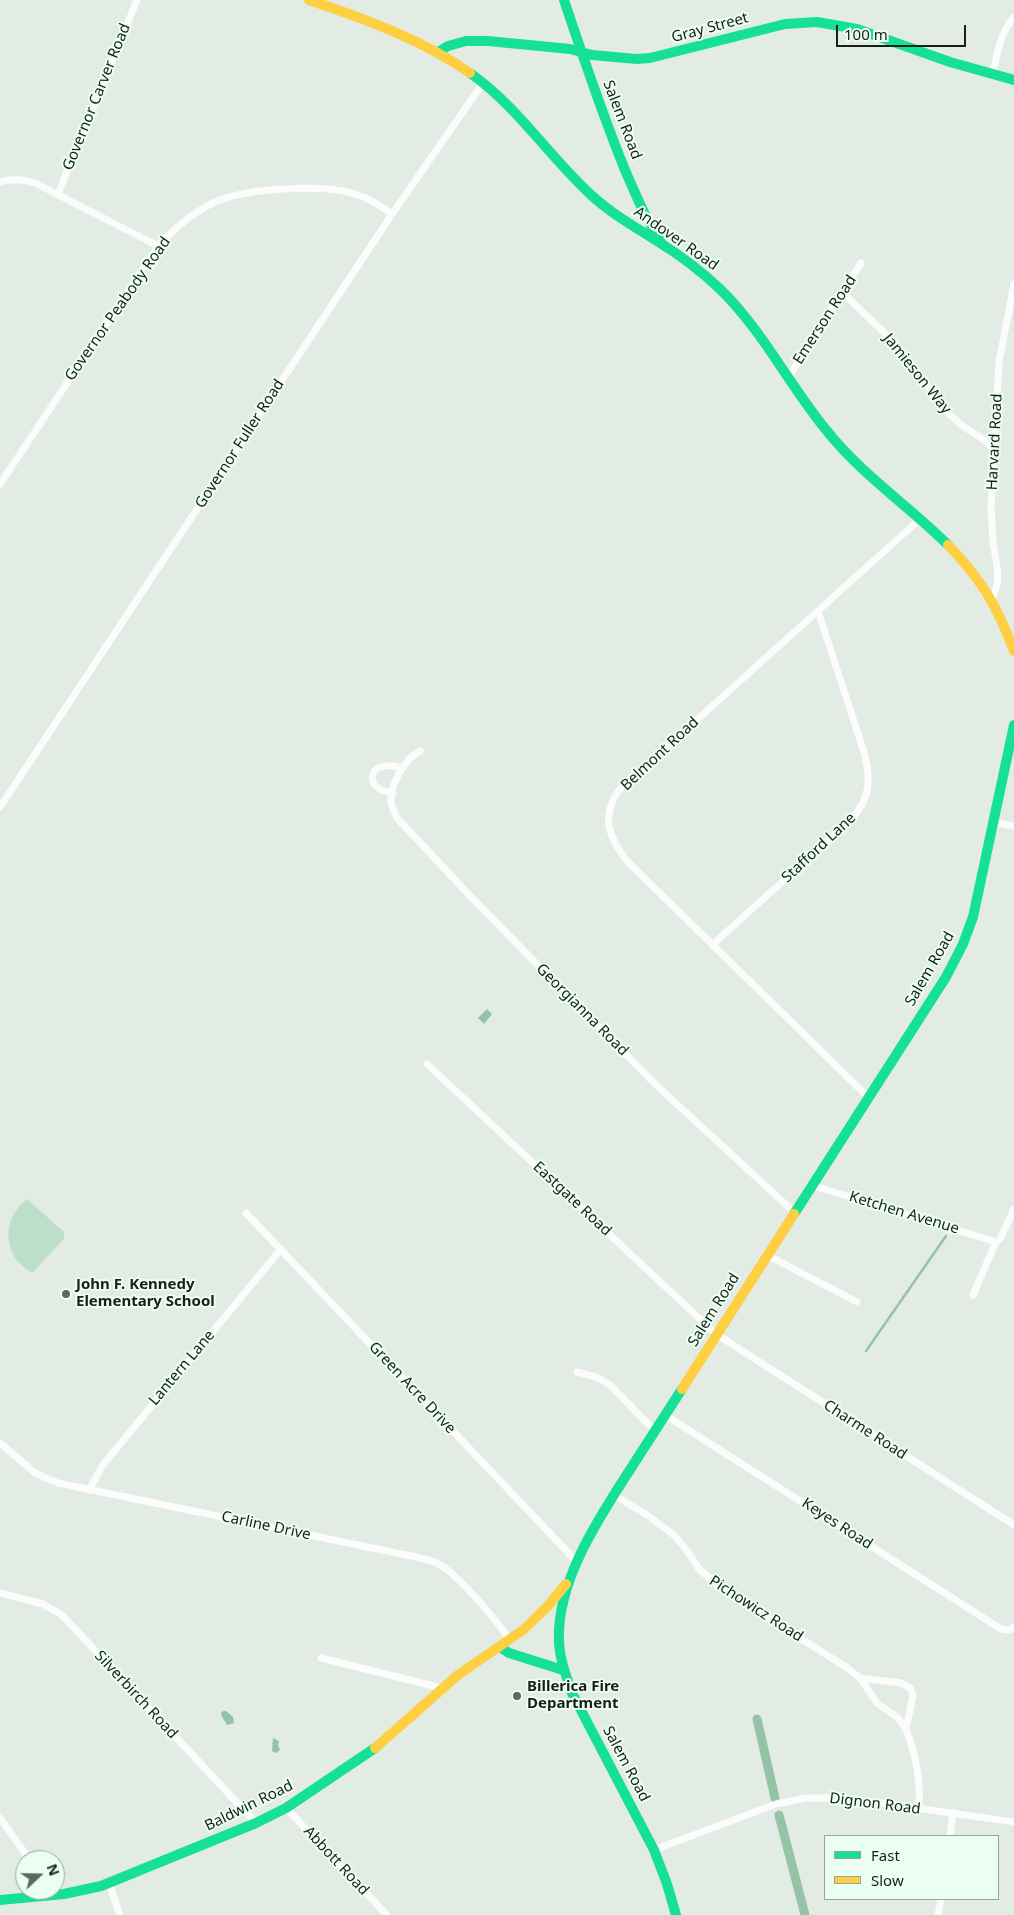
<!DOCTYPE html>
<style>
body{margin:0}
#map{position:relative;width:1014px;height:1915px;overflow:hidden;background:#e2ece5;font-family:"Noto Sans",sans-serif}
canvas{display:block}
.legend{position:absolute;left:824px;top:1835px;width:175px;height:65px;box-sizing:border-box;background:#eafef1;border:1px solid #96a59b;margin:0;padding:6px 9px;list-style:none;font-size:15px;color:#181f1b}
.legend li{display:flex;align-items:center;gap:10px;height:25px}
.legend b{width:25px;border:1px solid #96a59b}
.north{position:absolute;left:15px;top:1850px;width:50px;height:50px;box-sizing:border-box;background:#eafef1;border:1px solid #96a59b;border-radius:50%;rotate:69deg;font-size:14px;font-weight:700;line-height:20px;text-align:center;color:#181f1b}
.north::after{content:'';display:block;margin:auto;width:18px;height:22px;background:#5f6762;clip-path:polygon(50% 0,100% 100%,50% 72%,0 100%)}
.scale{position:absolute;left:836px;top:25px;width:130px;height:22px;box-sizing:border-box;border:2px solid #181f1b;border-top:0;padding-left:6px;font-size:15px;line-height:18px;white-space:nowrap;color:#181f1b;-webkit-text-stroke:4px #eafef1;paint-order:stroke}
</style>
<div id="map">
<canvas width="1014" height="1915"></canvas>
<ul class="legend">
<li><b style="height:6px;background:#16e098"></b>Fast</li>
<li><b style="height:6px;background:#ffcf43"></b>Slow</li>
</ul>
<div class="north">N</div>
<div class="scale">100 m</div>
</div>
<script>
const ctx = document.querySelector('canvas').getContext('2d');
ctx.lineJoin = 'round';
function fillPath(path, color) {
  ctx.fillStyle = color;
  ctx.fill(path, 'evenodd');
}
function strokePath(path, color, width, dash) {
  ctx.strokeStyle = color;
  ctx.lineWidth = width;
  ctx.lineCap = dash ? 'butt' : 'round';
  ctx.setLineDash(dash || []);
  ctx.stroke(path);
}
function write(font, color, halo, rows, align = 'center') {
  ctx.font = font + ' "Noto Sans",sans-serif';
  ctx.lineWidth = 4;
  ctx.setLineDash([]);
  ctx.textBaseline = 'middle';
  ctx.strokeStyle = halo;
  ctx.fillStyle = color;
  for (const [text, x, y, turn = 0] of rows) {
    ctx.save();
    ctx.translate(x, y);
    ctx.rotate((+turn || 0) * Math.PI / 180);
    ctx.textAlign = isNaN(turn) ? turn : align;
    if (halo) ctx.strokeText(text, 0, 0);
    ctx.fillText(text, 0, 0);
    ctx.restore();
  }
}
fillPath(new Path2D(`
 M27,1199L64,1232V1239L32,1273C3,1257 0,1220 27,1199Z`), '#bddfca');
fillPath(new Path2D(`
 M487,1009L492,1014L484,1024L478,1018Z
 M223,1711H226L233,1717L234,1723L227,1725C226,1722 221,1717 221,1713Z
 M273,1738L279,1741L278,1745L280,1750L276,1753L272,1751Z`), '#94c3a7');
strokePath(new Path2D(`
 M866,1351L946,1236`), '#94c3a7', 2.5);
strokePath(new Path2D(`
 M757,1719L775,1798
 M779,1815L805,1915`), '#94c3a7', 9);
strokePath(new Path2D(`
 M993,74C997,54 1000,33 1014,17
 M0,182C12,178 22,179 35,183L158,246
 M58,194L137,0
 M843,293L894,342L946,411L961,425L983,439L994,449
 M788,378L861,263
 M0,484L158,246C175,228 193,212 215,202C246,188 323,184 355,194C369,198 380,206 392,214
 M991,599C1003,582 996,562 993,543C992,531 992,519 991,507L999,362L1014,284
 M420,751C404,759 390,785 391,803C392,808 395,813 397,818L473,899L655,1084L794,1212
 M393,793C364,791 364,757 402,768
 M0,807L392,214L483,83
 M993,822L1014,826
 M712,945L851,820C871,798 871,779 864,752L818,611
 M427,1064L716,1334L1014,1525
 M868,1097L626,860C608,836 601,816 619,790L920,519
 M811,1185L996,1242
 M246,1213L578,1563
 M767,1255L857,1302
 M973,1295L996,1242L1000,1239L1014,1209
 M577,1372L596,1377L610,1385L655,1431
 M665,1415L1001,1629L1009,1630L1014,1627
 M0,1443L35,1473L58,1483L416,1557C426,1559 437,1562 445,1568C463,1581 497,1621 510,1640
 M89,1490L102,1466L281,1249
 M614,1495L647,1515L674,1535L688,1552L699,1569L722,1589L846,1667L860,1678
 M0,1593L43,1604L62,1615L256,1823
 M321,1658L442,1688
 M860,1678L901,1683L910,1688L913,1696L906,1729L898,1718L877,1703Z
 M906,1729C916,1756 921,1780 919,1809
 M286,1808L386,1914
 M0,1818L30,1860
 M950,1836L953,1813
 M654,1850L776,1804L806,1798H846L1014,1822
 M109,1883L120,1915
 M938,1915L941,1899`), '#fbfcfb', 7);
strokePath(new Path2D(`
 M564,0C583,57 602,114 625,170C636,195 646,220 661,242
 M438,52L448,46L466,41H488L570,49L592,55L637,59L650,58L785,24L817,22L857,29L950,62L1014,80
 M470,73C518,107 547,154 589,193C610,213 634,226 657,241C680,255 701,271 720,289C763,331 789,385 827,431C862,475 909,506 948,545
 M794,1214L946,977L963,944L973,917L1014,725
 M500,1647L509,1653L563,1670
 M0,1900L64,1894L101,1886L256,1823L286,1808L375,1748
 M676,1915L667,1884L654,1850L572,1693C566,1676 560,1660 559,1642C556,1580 601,1515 633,1465C649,1440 666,1414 682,1389`), '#16e098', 10);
strokePath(new Path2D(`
 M309,0C365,19 421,39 470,73
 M948,545C982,580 997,606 1014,651
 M682,1389L794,1214
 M375,1748L458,1675L523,1630L548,1606L566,1584`), '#ffcf43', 10);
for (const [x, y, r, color] of [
 [66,1294,5,"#5f6762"],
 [517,1696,5,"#5f6762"]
]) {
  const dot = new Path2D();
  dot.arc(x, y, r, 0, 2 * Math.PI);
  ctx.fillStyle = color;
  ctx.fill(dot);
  strokePath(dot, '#eafef1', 2);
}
write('15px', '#181f1b', '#eafef1', [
 ["Gray Street",710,28,-15],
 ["Governor Carver Road",97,97,-68],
 ["Salem Road",622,120,69],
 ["Andover Road",676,239,35],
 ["Governor Peabody Road",118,309,-55],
 ["Emerson Road",825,320,-57],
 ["Jamieson Way",917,374,51],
 ["Harvard Road",995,442,-87],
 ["Governor Fuller Road",240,444,-57],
 ["Belmont Road",660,754,-43],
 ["Stafford Lane",819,848,-43],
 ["Salem Road",930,969,-60],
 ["Georgianna Road",582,1010,45],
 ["Eastgate Road",572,1199,43],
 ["Ketchen Avenue",904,1213,17],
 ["Salem Road",714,1310,-58],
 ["Lantern Lane",182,1368,-50],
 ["Green Acre Drive",412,1388,47],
 ["Charme Road",865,1430,33],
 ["Keyes Road",837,1524,33],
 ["Carline Drive",266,1526,12],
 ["Pichowicz Road",756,1609,33],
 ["Silverbirch Road",136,1695,47],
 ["Salem Road",626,1764,62],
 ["Dignon Road",875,1804,7],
 ["Baldwin Road",249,1806,-26],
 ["Abbott Road",336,1861,47]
]);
write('bold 15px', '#181f1b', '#eafef1', [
 ["John F. Kennedy",76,1285],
 ["Elementary School",76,1302],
 ["Billerica Fire",527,1687],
 ["Department",527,1704]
], 'left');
</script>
